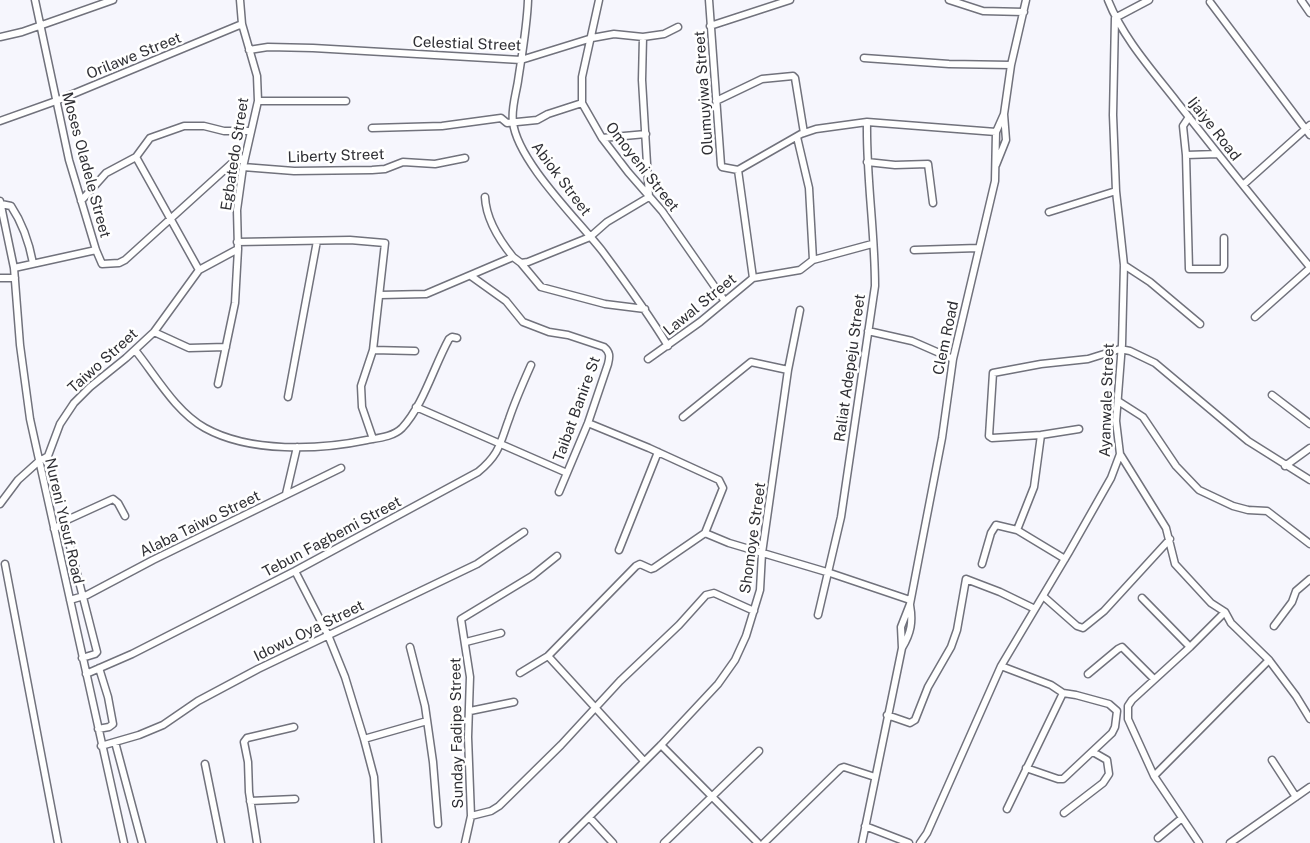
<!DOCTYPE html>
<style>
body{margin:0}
canvas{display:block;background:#f6f6fd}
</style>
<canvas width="1310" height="843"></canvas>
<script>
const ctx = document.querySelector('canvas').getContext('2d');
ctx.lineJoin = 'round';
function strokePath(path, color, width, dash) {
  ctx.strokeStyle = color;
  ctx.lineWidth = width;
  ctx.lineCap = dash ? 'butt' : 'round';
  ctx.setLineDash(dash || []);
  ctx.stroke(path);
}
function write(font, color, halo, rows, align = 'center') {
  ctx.font = font + ' "Public Sans",sans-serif';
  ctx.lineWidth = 5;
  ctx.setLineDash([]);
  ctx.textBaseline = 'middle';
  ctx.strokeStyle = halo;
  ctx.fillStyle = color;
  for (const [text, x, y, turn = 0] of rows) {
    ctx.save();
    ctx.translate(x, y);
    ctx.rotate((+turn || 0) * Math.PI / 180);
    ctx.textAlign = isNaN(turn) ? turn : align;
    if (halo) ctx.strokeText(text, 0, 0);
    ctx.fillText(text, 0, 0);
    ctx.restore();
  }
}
const minor = new Path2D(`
 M35,0L69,160L96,250L102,264L119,263L125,260L231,164L244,158
 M528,0C527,27 522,54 518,81C516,94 511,109 513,122C517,161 579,221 603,252C626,283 648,313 668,346
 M599,0L582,77V103L602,138L628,172L662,211L724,300
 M709,0L721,165L722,167L738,170
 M949,0L983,11L1024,12
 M1108,0C1123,38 1152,70 1177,102C1221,158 1265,213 1310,267
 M1301,0L1310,13
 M1210,2L1310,135
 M710,26L790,0
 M0,37L22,32L113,0
 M249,50L268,47L313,48L521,60L592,38L614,34L643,37L664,34L678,27
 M864,58L949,64L1011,65
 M258,101H346
 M716,101L762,79L793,76L795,78L804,133
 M1189,117L1183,126L1186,155L1189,269H1222L1224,266V238
 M0,121L56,101L242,24
 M372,128L442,126L501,118L507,123L537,120L548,114L582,103
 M797,137L809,188L813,260
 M602,138L646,134
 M1186,155L1218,154
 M136,157L199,270
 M867,162L895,165L928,164L933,203
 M996,165L1006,140L1004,114
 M243,167L294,171L372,170L385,169L403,162L435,164L465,158
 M1243,185L1310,125
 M485,197C486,219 500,241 513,257
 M0,201L14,268L20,345L30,419L124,843
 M81,201L106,173L136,157L150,138L184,126H204L224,131H251
 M1,204L11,206C23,224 29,242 33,263
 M1049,212L1116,191
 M237,242L350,240L385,243L373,350L361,386L362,407L373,439
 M914,250L978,248
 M521,263L541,287L605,304L645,309
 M1124,265L1150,282L1200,324
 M14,268L96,250
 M471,276L506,301L523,322L549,332L568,335L604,347C610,352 610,356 608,364L588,423L559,492
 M1,278H15
 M753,278L738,170L801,134L816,129L867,122L996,132
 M380,295L426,294L513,257L521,263L528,262L590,237L607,222L649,197L642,80L643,37
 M1255,317L1310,268
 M868,331L912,341L953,359
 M154,332L189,348L226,347
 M135,350C156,376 175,411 205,428C250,453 319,450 367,440C378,438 393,437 402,428C423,406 434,366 449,339L452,337L457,338
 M373,350L415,351
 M648,359L700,322L753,278L800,270L813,260L872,244
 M218,384L235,303L238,249L237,210L243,167L258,101L257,76L242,24L240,0
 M1272,395L1310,424
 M288,397L317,241
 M1118,401L1143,417L1176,466L1199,490L1233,506L1248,510L1267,511L1310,544
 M416,407L567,473
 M683,417L751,362L788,370
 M1079,429L1041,435L992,438L989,436L993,373L1041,364L1088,359L1120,349L1130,351L1155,363L1248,441L1310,480
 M1120,454L1166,528L1175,564L1211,603L1225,612L1231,623L1269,660L1296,696L1310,719
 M1285,466L1310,448
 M286,494L297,447
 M0,504L18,480L38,462L48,456L60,424L74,403L90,387L126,358L154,332L199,270L238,249
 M64,523L97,652L95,654L82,658
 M54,529L67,520L113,499L118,503L125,516
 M1017,530L1034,487L1041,435
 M705,533L729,543L830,573L910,600
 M619,550L658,452
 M5,564L58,843
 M982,564L991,533L996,525L1017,530L1065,559
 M295,571L328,635L345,677L364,739L374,777L378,843
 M1043,596L1077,626L1083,628L1104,611L1170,539
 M1142,598L1190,647
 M70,600L87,595L153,560L341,468
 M818,615L841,517L875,286C875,231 866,177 867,122
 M1274,626L1292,602L1296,591L1310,579
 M466,642L501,633
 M410,647L425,706L433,762L438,824
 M902,648C911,633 913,622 910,605
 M548,656L644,761
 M1001,666L1051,685L1063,693L1076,695L1109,704L1117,711L1115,727L1112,733L1063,779H1058L1026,768
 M520,673L548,656L636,566L640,564L651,569L654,568L705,533L723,488L719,480L649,448L588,423
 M86,674L132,654L295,571L478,472C500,454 500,443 509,419C515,401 523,383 531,365
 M1088,674L1118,649L1122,647L1154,679
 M470,711L514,702
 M887,715L910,723L915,720L928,687L951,647L957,630L966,579L1000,592L1035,609
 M98,729L109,727L113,724L108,697L99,668
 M364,739L427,721
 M115,742L142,843
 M661,745L758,843
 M101,746L139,735L163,725L198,701L258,669L477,564L524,532
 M1272,760L1296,797
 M205,764L221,843
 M1154,776L1269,660
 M250,801L295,799
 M1007,809L1063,693
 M1064,813L1103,783L1109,774L1107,760L1093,752
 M471,816L491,811L499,806L561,745L620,681L679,625L706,595L714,593L754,611
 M589,817L613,843
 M865,826L909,843
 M1158,838L1182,818
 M257,843L249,792L248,762L244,742L247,738L294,727
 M465,843L471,816L468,737L470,677L461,619L532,576L557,556
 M563,843L661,745L718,684L735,660L746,636L760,590L762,553L788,370L800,310
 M664,843L759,751
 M764,843L841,768L844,767L875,777
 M862,843L902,648L901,627L910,604L919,557L942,438L953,359L995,181L996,132L1004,114L1011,65L1026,0
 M920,843L927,833L1001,666L1069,552L1111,478L1120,454L1116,421L1122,344L1124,265L1116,191L1113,115L1115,18L1149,0
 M1199,843L1154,776L1128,719V706L1132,700L1190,647L1225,612
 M1230,843L1310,787`);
strokePath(minor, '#71727c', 9);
strokePath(minor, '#fff', 6);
write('15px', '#2f2f34', '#fff', [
 ["Celestial Street",467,44,2],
 ["Orilawe Street",134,56,-22],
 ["Olumuyiwa Street",704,93,-94],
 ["Ijaiye Road",1214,129,52],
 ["Egbatedo Street",235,154,-81],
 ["Liberty Street",336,156,-2],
 ["Moses Oladele Street",86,165,75],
 ["Omoyeni Street",642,167,52],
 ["Abiok Street",561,179,53],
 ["Lawal Street",700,305,-39],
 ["Clem Road",946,338,-78],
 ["Taiwo Street",103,361,-42],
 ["Raliat Adepeju Street",850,368,-82],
 ["Ayanwale Street",1107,400,-88],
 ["Taibat Banire St",577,409,-70],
 ["Nureni Yusuf Road",64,521,77],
 ["Alaba Taiwo Street",200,524,-26],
 ["Tebun Fagbemi Street",332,537,-28],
 ["Shomoye Street",753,538,-82],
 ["Idowu Oya Street",309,631,-26],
 ["Sunday Fadipe Street",457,733,-91]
]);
</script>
